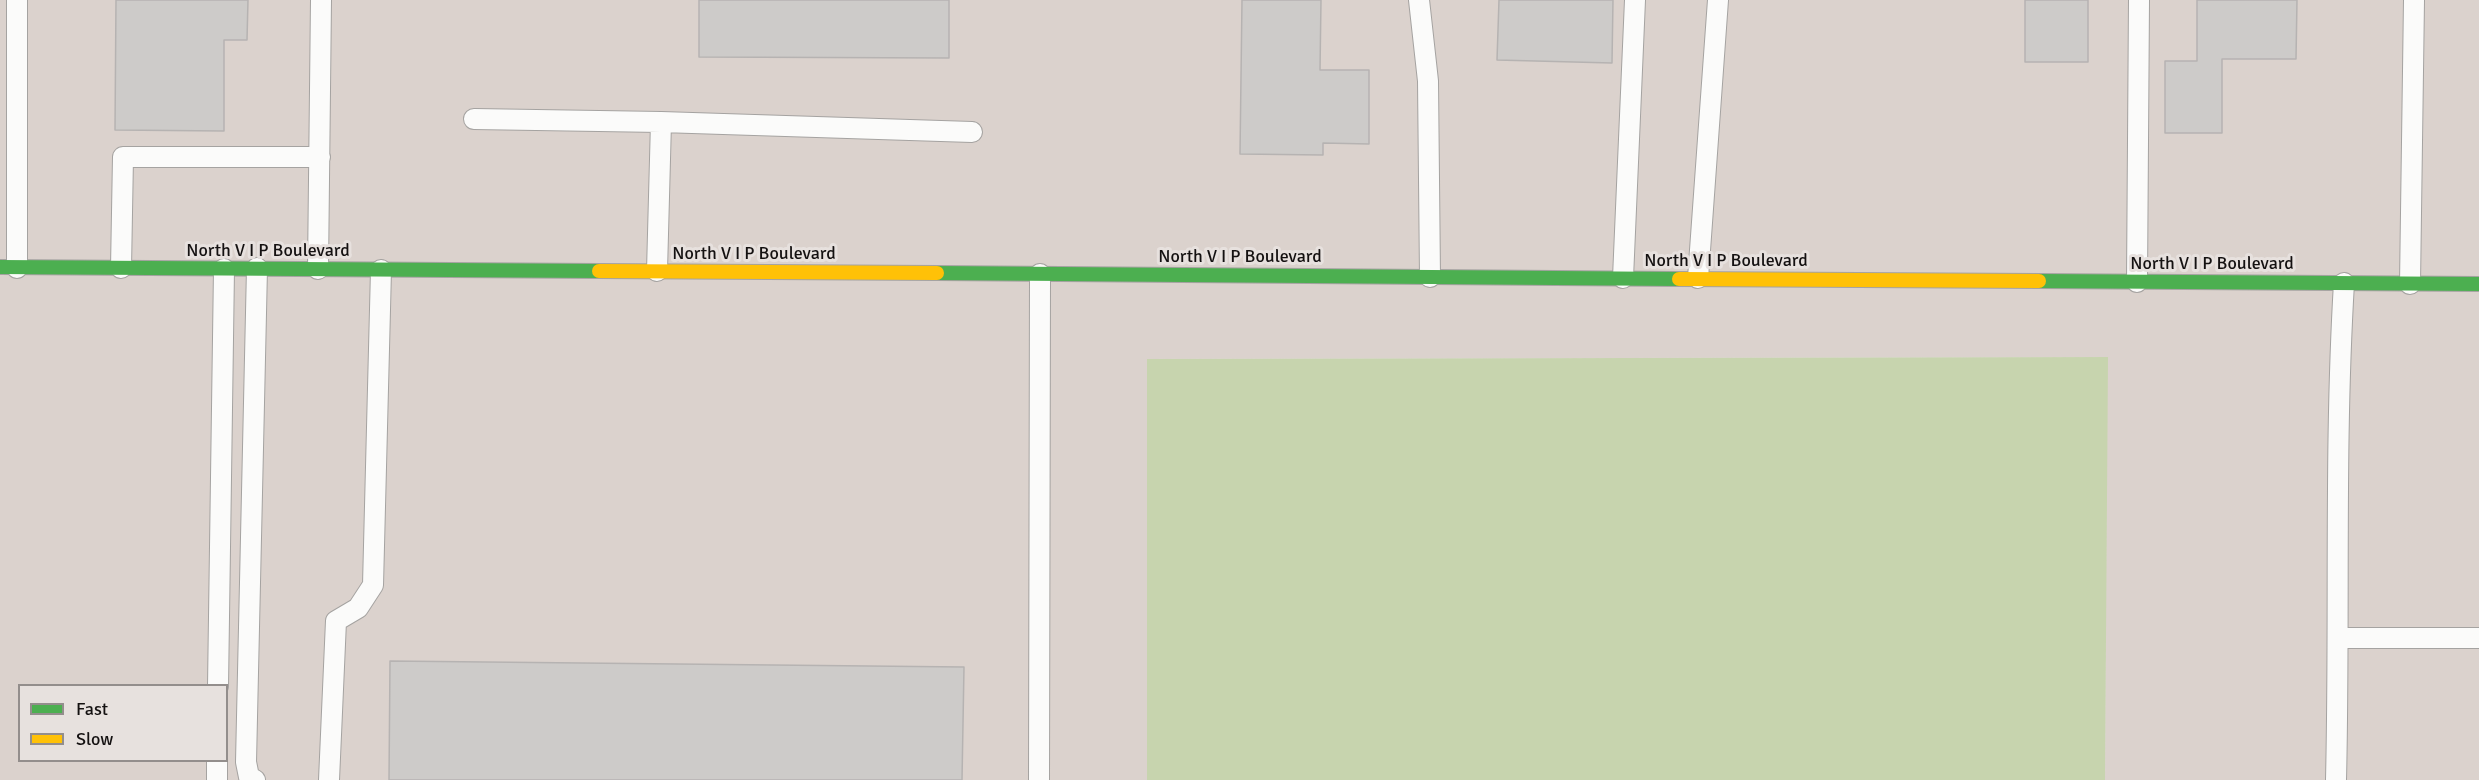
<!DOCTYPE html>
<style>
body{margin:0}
#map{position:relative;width:2479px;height:780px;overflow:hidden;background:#e5e2e0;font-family:Signika,sans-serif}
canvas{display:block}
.legend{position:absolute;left:18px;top:684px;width:210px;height:78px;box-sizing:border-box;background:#e7e1de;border:2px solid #938e8c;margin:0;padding:8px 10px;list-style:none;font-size:18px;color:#141111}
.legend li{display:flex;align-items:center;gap:12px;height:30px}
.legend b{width:30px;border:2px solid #938e8c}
</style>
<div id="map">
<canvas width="2479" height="780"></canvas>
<ul class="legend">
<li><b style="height:8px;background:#4caf50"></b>Fast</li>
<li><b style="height:8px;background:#ffc107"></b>Slow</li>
</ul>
</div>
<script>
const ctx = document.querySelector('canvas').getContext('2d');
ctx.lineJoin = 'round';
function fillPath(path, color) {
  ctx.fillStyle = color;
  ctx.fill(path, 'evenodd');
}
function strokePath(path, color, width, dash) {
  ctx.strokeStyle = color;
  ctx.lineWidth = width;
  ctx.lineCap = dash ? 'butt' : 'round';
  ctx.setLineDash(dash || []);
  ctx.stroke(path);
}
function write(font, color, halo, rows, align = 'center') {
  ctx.font = font + ' Signika,sans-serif';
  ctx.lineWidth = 6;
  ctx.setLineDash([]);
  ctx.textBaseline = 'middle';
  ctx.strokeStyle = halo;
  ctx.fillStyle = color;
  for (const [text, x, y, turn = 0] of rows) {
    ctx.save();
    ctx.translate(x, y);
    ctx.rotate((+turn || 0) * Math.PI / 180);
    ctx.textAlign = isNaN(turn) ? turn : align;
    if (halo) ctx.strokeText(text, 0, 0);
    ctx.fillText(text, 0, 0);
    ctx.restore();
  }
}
fillPath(new Path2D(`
 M0,0H2479V780H2105L2107,357L1148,359L1147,780H0ZM20,686H226V760H20Z`), '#dbd2cd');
fillPath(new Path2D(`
 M2108,357L2105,780H1147V359Z`), '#c7d4ae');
const building = new Path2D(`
 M116,0H248L247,40H224V131L115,130Z
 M699,0H949V58L699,57Z
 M1242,0H1321L1320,70H1369V144L1323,143V155L1240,154Z
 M1499,0H1613L1612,63L1497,60Z
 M2025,0H2088V62H2025Z
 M2197,0H2297L2296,59H2222V133H2165V61H2197Z
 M390,661L964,667L962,780H389Z`);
fillPath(building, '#cdcbc9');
strokePath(building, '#b6b3b2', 1.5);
const lane = new Path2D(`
 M17,0V268
 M1419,0L1428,81L1430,277
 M474,119L661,122
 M121,268L123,157H320
 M318,269L321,0
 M657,271L661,122L972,132
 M1623,278L1635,0
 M1698,278L1718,0
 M2137,282L2139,0
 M2410,284L2414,0
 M2339,638H2479
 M218,686L224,269
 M217,780V760
 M255,780L249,777L246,762L257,268
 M329,780L336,621L358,608L373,585L381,270
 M1039,780L1040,274
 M2336,780C2340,614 2334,449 2344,283`);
const fast = new Path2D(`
 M0,267L599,271
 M937,273L1679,279
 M2039,281L2479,284`);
const slow = new Path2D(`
 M599,271L937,273
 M1679,279L2039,281`);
strokePath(lane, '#a5a3a1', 22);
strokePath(fast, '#a5a3a1', 16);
strokePath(slow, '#a5a3a1', 16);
strokePath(lane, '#fbfbfa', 20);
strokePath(fast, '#4caf50', 14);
strokePath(slow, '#ffc107', 14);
write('18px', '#141111', '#e7e1de', [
 ["North V I P Boulevard",268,251],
 ["North V I P Boulevard",754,254],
 ["North V I P Boulevard",1240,257],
 ["North V I P Boulevard",1726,261],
 ["North V I P Boulevard",2212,264]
]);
</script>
